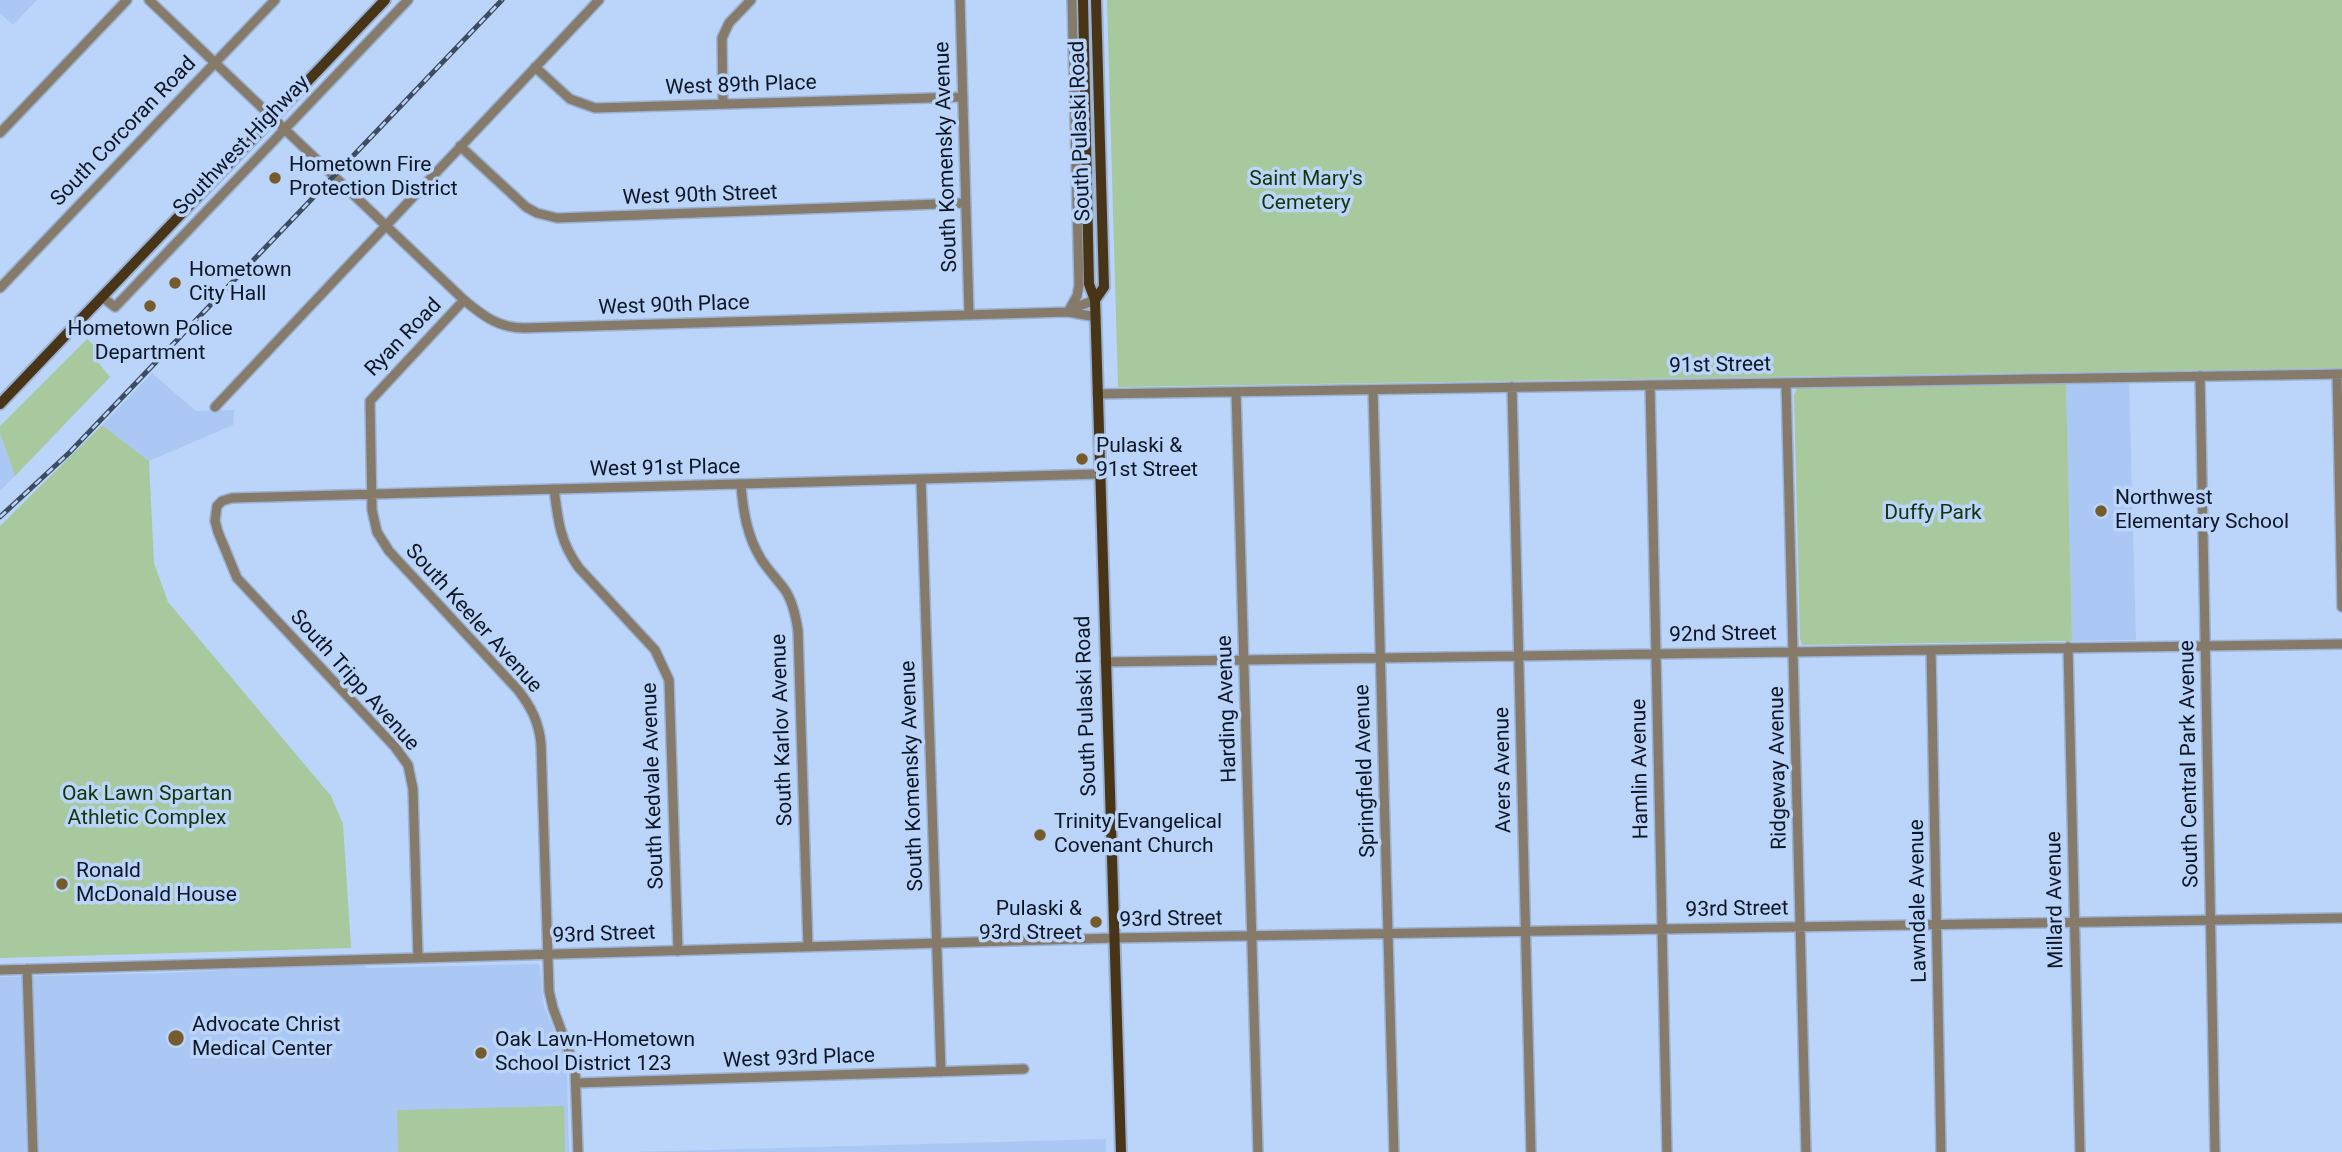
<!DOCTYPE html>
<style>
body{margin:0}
canvas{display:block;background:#bad4fa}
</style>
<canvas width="2342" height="1152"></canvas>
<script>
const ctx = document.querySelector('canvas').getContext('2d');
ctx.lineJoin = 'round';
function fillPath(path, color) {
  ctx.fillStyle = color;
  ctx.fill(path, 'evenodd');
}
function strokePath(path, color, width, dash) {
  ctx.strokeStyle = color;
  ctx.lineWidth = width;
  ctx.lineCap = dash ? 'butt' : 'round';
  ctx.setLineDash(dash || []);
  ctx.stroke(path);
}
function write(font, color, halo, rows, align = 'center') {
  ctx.font = font + ' Roboto,sans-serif';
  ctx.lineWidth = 7;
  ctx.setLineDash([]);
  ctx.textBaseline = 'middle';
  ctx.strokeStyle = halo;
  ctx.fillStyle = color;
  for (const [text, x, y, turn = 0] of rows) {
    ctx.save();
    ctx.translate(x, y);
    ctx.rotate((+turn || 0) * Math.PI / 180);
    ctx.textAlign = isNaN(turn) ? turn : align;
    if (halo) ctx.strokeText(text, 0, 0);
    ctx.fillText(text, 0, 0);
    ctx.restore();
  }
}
fillPath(new Path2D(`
 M0,0H37L13,25L0,13Z
 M152,373L196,411L234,410L233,425L149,461L102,425Z
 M2129,382L2136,640L2072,641L2066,383Z
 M0,433L15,476L0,491Z
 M362,963L367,968L538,964L540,966L544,1006L562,1049L567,1068L569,1152H0V977L168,973Z
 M1106,1139V1152H633Z`), '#abc8f4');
fillPath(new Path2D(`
 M1107,0H2342V368L1118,387Z
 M87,339L103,354L97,361L110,377L15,476L0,433V426Z
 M2066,383L2072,641L1802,645L1800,639L1794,395L1797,388Z
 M102,425L149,461L154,563L168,602L331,796L343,824L351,948L0,958V526Z
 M564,1106L565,1152H398L397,1110Z`), '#a8c99d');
const minor = new Path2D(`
 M149,0L464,300C483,316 499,328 524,328L1068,312L1096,317
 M960,0L969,314
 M535,67L570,99L595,108L963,97
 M723,104L722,38L729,23L751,0
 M0,133L127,0
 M460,146L526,207L537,213L557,218L966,203
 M0,288L275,0
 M102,297L115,307L408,0
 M464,300L370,401L372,510L377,532L389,551L518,690C531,707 539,722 541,744L549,991L553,1008L575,1068L578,1152
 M1071,309L1095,300
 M1068,312L1077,296L1079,285L1072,0
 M2337,374L2342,607
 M2200,376L2215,1152
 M1786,383L1806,1152
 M1650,385L1667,1152
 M1512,387L1531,1152
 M1373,390L1394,1152
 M1236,392L1258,1152
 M1097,394L2342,374
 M215,407L599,0
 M921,479L941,1072
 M741,485C743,511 747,536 761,559C768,570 777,579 785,590C793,602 796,617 798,631L808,947
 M554,489C558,521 560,542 579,568L655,650L669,680L678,951
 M2068,647L2080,1152
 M1931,650L1941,1152
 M1105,662L2342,644
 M418,958L413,789L408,765L395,747L237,578L218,532L215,521L217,506L222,501L232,498L1099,474
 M27,969L33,1152
 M0,970L1115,938L2342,918
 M576,1083L1024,1069`);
const major = new Path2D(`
 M1083,0L1089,284L1095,300L1121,1152
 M1095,300L1104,287L1096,0
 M0,404L385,0`);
strokePath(minor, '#9bb2d3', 12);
strokePath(major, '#9bb2d3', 14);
strokePath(minor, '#867b6b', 9);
strokePath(major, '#483518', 10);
const rail = new Path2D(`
 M0,517L69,453L502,0`);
strokePath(rail, '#3e4c60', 5);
strokePath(rail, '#bad4fa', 2.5, [8]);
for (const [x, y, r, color] of [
 [275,178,7,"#765b2d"],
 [175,283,7,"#765b2d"],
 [150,306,7,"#765b2d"],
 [1082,459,7,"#765b2d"],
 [2101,511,7,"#765b2d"],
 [1040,835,7,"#765b2d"],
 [62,884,7,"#765b2d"],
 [1096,922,7,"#765b2d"],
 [176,1038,9,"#765b2d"],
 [481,1053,7,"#765b2d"]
]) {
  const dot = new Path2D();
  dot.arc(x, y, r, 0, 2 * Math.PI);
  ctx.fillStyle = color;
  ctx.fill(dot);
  strokePath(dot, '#bad4fa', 2.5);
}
write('21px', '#0d1624', '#bad4fa', [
 ["West 89th Place",741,86,-2],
 ["South Pulaski Road",1081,131,-92],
 ["South Corcoran Road",124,132,-46],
 ["Southwest Highway",242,146,-46],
 ["South Komensky Avenue",947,157,-92],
 ["West 90th Street",700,196,-2],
 ["West 90th Place",674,306,-2],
 ["Ryan Road",404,338,-46],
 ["91st Street",1720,366,-1],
 ["West 91st Place",665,469,-1],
 ["South Keeler Avenue",473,619,48],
 ["92nd Street",1723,635,-1],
 ["South Tripp Avenue",354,681,48],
 ["South Pulaski Road",1087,706,-92],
 ["Harding Avenue",1228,709,-92],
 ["South Karlov Avenue",783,730,-92],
 ["South Central Park Avenue",2190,764,-91],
 ["Ridgeway Avenue",1779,768,-91],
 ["Hamlin Avenue",1641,769,-91],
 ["Avers Avenue",1504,770,-91],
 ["Springfield Avenue",1366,771,-92],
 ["South Komensky Avenue",913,776,-92],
 ["South Kedvale Avenue",654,786,-92],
 ["Millard Avenue",2056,900,-91],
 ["Lawndale Avenue",1919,901,-91],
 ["93rd Street",1737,910,-1],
 ["93rd Street",1171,920,-1],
 ["93rd Street",604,935,-2],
 ["West 93rd Place",799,1059,-2]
]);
write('21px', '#0d1624', '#bad4fa', [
 ["Hometown Fire",289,166],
 ["Protection District",289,190],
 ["Hometown",189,271],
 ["City Hall",189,295],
 ["Hometown Police",150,330,"center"],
 ["Department",150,354,"center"],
 ["Pulaski &",1096,447],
 ["91st Street",1096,471],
 ["Northwest",2115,499],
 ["Elementary School",2115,523],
 ["Trinity Evangelical",1054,823],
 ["Covenant Church",1054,847],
 ["Ronald",76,872],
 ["McDonald House",76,896],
 ["Pulaski &",1082,910,"right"],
 ["93rd Street",1082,934,"right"],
 ["Advocate Christ",192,1026],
 ["Medical Center",192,1050],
 ["Oak Lawn-Hometown",495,1041],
 ["School District 123",495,1065]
], 'left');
write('21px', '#153408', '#bad4fa', [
 ["Saint Mary's",1306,180],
 ["Cemetery",1306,204],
 ["Duffy Park",1933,514],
 ["Oak Lawn Spartan",147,795],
 ["Athletic Complex",147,819]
]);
</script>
